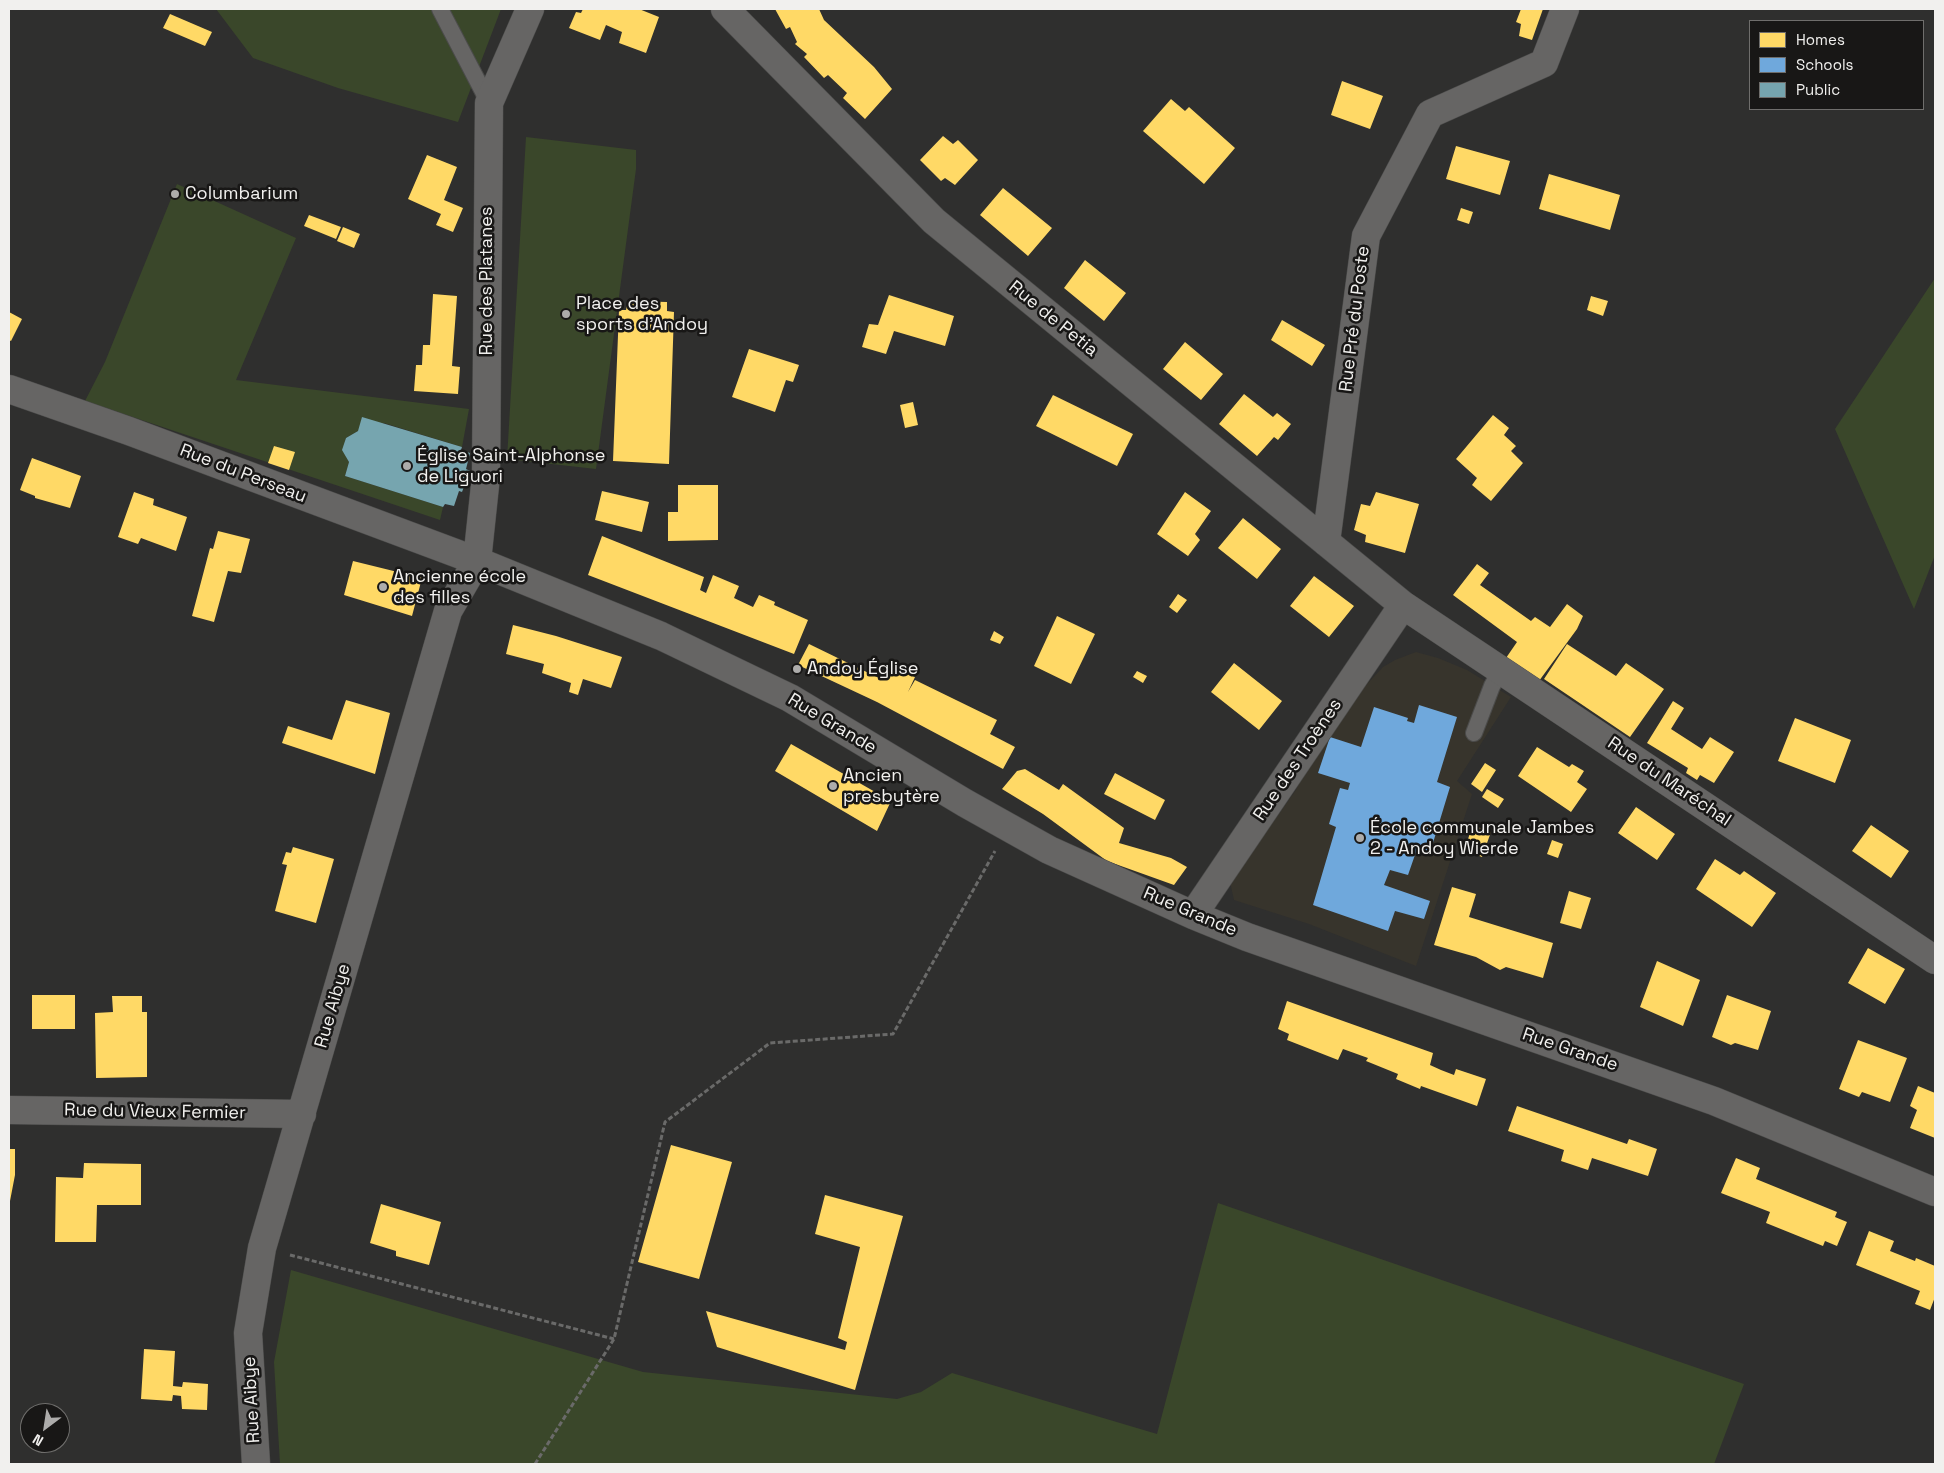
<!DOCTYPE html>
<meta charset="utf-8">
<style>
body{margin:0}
#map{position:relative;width:1944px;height:1473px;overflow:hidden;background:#2f2f2e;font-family:"Space Grotesk",sans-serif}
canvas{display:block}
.frame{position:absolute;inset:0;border:10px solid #f1f0ee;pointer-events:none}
.legend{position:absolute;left:1749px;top:20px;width:175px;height:90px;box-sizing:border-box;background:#181716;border:1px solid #6f6e6c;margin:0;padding:6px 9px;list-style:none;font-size:15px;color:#f1f0ee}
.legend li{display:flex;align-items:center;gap:10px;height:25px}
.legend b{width:25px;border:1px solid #6f6e6c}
.north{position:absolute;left:20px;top:1403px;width:50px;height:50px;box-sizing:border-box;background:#181716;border:1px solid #6f6e6c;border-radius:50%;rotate:211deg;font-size:14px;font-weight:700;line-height:20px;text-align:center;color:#f1f0ee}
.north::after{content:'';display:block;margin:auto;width:18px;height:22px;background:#adacab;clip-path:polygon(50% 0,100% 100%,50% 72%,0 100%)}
</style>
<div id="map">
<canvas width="1944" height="1473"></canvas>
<div class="frame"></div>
<ul class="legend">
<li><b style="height:14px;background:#ffd966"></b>Homes</li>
<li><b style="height:14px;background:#6fa8dc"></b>Schools</li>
<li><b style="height:14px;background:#76a5af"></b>Public</li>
</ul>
<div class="north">N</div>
</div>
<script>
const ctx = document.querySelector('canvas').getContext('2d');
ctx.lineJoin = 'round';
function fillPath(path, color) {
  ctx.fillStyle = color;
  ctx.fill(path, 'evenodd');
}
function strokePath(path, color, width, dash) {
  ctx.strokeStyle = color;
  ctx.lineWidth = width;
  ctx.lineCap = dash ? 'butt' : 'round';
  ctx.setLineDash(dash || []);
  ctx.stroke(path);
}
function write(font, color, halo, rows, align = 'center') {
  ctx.font = font + ' "Space Grotesk",sans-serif';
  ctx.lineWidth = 5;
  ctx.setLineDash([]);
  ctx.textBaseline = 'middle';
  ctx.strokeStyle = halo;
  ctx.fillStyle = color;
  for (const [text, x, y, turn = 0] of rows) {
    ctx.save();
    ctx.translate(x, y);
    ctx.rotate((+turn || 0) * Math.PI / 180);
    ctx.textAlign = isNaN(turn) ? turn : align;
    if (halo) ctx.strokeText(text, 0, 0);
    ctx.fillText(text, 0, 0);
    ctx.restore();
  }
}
fillPath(new Path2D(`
 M1416,652L1438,658L1467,670L1511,697L1457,781L1472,794L1416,966L1309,924L1234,900L1230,882L1296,790L1300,779L1356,696L1383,667L1395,660Z`), '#37342c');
fillPath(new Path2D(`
 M216,9H501L458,122L338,88L253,58Z
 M526,137L636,150V169L596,469L507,459Z
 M177,184L296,238L236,380L469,409L462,447L384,423L358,431L346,438L343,450L349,462L345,476L443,507L440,520L85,401L105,362Z
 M1935,278V555L1914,609L1835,429Z
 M1218,1203L1744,1384L1714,1464H280L274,1362L291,1270L643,1372L897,1399L921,1392L952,1373L1157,1434Z`), '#3a472a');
fillPath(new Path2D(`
 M583,9H639L659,17L646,53L619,43L622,32L606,25L600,40L569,28L576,12L581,13Z
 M775,9H819L824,20L874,67L892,89L865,119L843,98L847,93L828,75L824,78L804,57L807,54L795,44L797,42L790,27L786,29Z
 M1521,9H1543L1532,40L1519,36L1521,24L1516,22Z
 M170,14L212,32L205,46L163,28Z
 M1342,81L1383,96L1370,129L1331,115Z
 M1171,99L1185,111L1189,107L1235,148L1204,184L1143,131Z
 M943,136L953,144L958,140L978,160L955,185L945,178L941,181L920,160Z
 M1456,146L1510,161L1500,195L1446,179Z
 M427,155L457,167L444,200L463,208L453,232L436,225L441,214L408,199Z
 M1549,174L1620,195L1610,230L1539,209Z
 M1003,188L1052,228L1028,256L980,215Z
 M1461,208L1473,212L1469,224L1457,220Z
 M309,215L341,227L336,239L304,226Z
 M343,227L360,234L354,248L337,241Z
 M1085,260L1126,293L1104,321L1064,288Z
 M433,294L457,296L452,366L460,367L458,394L414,391L416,365H422L423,345H430Z
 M889,295L954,316L945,346L894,331L886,354L862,347L869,324L878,325Z
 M1591,296L1608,301L1603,316L1587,310Z
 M628,301L667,302V311L674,312L669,464L613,461L619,310H626Z
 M9,312L22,319L11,341L9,340Z
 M1282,320L1325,345L1312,366L1271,340Z
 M1185,342L1223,374L1201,400L1163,369Z
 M749,349L799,365L793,382L786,380L775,412L732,397Z
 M1244,394L1273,417L1277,413L1291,424L1278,440L1274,437L1257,456L1219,424Z
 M1053,395L1133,434L1117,466L1036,426Z
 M913,402L918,425L905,428L900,405Z
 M1493,415L1509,428L1504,435L1516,446L1511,451L1523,463L1491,501L1472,485L1477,478L1456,459Z
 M274,446L295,452L289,470L268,463Z
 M32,458L81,476L70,508L35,498V496L20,490Z
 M678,485H718V540L668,541V512H678Z
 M602,491L649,502L642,532L595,520Z
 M134,492L154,499L153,505L187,517L176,551L141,538L138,544L118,537Z
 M1185,492L1211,511L1195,534L1200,540L1188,556L1157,534Z
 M1376,492L1419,504L1405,553L1365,542L1366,535L1354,530L1361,504L1370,506Z
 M1243,518L1281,549L1257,579L1218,548Z
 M218,531L250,539L241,573L228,571L214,622L192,616L210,548L213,549Z
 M602,536L704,577L700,590L706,593L713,575L739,586L734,598L753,607L759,595L775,602L774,605L808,620L794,654L588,575Z
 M353,561L422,578L412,616L344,595Z
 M1477,564L1489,573L1480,585L1531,621L1535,617L1550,627L1567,604L1583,616L1577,629L1539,681L1506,658L1517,642L1453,595Z
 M1314,576L1354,606L1329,637L1290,606Z
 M1178,594L1187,600L1177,613L1169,607Z
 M1057,616L1095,634L1071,684L1034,666Z
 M513,625L556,636L622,657L611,688L583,679L578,695L569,692L571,683L542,673L544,664L506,654Z
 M994,631L1004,637L1000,644L990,640Z
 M809,644L881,679L888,665L915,677L908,692L915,680L997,720L990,734L1015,747L1003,769L877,702L798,665Z
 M1567,644L1616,676L1626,663L1664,689L1630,737L1544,679Z
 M1234,663L1282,701L1259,730L1211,692Z
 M1137,671L1147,676L1143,683L1133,677Z
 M346,700L390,713L375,774L282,743L288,726L332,740Z
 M1673,701L1684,708L1671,729L1702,749L1710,737L1734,752L1714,783L1700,775L1697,780L1686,773L1688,768L1647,743Z
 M1795,718L1851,740L1835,783L1778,761Z
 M791,744L891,801L877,831L775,771Z
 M1537,747L1569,767L1572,764L1584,771L1577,782L1587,789L1571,812L1518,776Z
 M1485,763L1496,770L1482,792L1471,784Z
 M1025,769L1059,790L1063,784L1124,828L1119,843L1171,858L1187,867L1174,885L1107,861L1043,814L1002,789L1017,771Z
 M1115,773L1165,800L1155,820L1104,794Z
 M1487,789L1504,799L1498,808L1482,797Z
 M1636,807L1675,834L1657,860L1618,833Z
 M1473,825L1491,832L1482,857L1464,850Z
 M1871,825L1909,851L1891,878L1852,851Z
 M1552,840L1563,844L1558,858L1547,854Z
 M293,847L334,859L316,923L275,911L287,865L282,864L286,852L291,853Z
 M1715,859L1740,875L1744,871L1776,893L1752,927L1696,889Z
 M1452,887L1476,894L1469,917L1553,943L1543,978L1506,967L1500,970L1476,957L1434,945Z
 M1569,891L1591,898L1581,929L1560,923Z
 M1868,948L1905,969L1885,1004L1848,983Z
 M1657,961L1700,980L1683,1026L1640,1007Z
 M32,995H75V1029H32Z
 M1727,995L1771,1011L1758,1050L1735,1043L1731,1045L1712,1037Z
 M112,996H142V1012H147V1077L96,1078L95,1013L113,1012Z
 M1287,1001L1433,1053L1430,1065L1441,1070L1454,1075L1456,1069L1486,1079L1477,1106L1421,1086L1420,1089L1396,1079L1398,1074L1366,1061L1368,1058L1343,1049L1338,1060L1287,1040L1289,1034L1278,1029Z
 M1858,1040L1907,1058L1890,1102L1862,1092L1859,1097L1839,1089Z
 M1918,1086L1935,1093V1138L1910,1128L1917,1110L1910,1106Z
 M1517,1106L1627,1144L1629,1139L1657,1149L1648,1176L1592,1158L1588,1170L1561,1161L1564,1150L1508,1131Z
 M671,1145L732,1162L699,1279L638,1262Z
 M9,1149H15V1175L10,1201Z
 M1736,1158L1760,1168L1756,1179L1837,1212L1835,1217L1847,1222L1837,1246L1825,1241L1823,1246L1766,1223L1770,1212L1721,1193Z
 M84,1163L141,1164V1205H97L96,1242H55L56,1177L83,1178Z
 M825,1195L903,1216L855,1390L717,1347L706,1311L845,1350L847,1342L838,1338L860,1247L815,1234Z
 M381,1204L441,1222L429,1265L396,1256V1251L370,1243Z
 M1869,1231L1894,1241L1890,1251L1915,1261L1916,1258L1935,1266V1297L1930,1310L1915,1304L1920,1291L1856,1265Z
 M144,1349L175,1351L173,1386L182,1387L183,1382L208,1384L207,1410L182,1409L181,1396L173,1395L172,1401L141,1399Z`), '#ffd966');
fillPath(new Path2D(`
 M1419,705L1457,717L1437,782L1450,787L1429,856L1416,852L1408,875L1390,870L1384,885L1430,901L1424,919L1395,911L1388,931L1313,905L1336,827L1329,824L1340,788L1348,790L1350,783L1318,773L1330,737L1361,747L1374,707L1408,718L1407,721L1414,723Z`), '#6fa8dc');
fillPath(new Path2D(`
 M362,417L462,447L461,450L470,453L466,469L470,471L462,492L459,491L454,506L445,504L443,507L345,476L349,462L342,450L346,438L358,431Z`), '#76a5af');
const service = new Path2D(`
 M440,9L489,103
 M1474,733L1492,686L1501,670`);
const minor = new Path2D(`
 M725,9L934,221L1403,605L1935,960
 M9,389L129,431L477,561L661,636L790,698L965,803L1049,850L1193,915L1247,937L1714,1101L1935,1192
 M1326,542L1366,236L1430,114L1544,63L1565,9
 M1193,915L1403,605
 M9,1110L302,1114
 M256,1464L248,1333L262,1248L448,611L477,561L486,476L489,103L530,9`);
strokePath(service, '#4b4b4a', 18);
strokePath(minor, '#4b4b4a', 29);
strokePath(new Path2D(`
 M290,1255L614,1339
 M535,1464L614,1339L665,1122L770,1043L893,1034L995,851`), '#6a6a69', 3, [5, 2.5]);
strokePath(service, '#666564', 16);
strokePath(minor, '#666564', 28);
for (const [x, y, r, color] of [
 [175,194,5,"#adacab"],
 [566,314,5,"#adacab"],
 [407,466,5,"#adacab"],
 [383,587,5,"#adacab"],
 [797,669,5,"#adacab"],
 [833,786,5,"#adacab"],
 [1360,838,5,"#adacab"]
]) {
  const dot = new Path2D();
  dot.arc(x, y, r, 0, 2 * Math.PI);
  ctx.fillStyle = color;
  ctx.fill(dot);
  strokePath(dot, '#181716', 2);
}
write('18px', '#f1f0ee', '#181716', [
 ["Columbarium",185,194],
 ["Place des",576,304],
 ["sports d'Andoy",576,325],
 ["Église Saint-Alphonse",417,456],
 ["de Liguori",417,477],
 ["Ancienne école",393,577],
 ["des filles",393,598],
 ["Andoy Église",807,669],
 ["Ancien",843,776],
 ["presbytère",843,797],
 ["École communale Jambes",1370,828],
 ["2 - Andoy Wierde",1370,849]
], 'left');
write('18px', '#f1f0ee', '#181716', [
 ["Rue des Platanes",487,281,-90],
 ["Rue de Petia",1053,319,39],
 ["Rue Pré du Poste",1355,319,-83],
 ["Rue du Perseau",243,474,21],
 ["Rue Grande",832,724,31],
 ["Rue des Troènes",1298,760,-56],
 ["Rue du Maréchal",1669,782,34],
 ["Rue Grande",1190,912,23],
 ["Rue Aibye",333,1006,-74],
 ["Rue Grande",1570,1050,19],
 ["Rue du Vieux Fermier",155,1112,1],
 ["Rue Aibye",252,1400,-93]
]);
</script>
